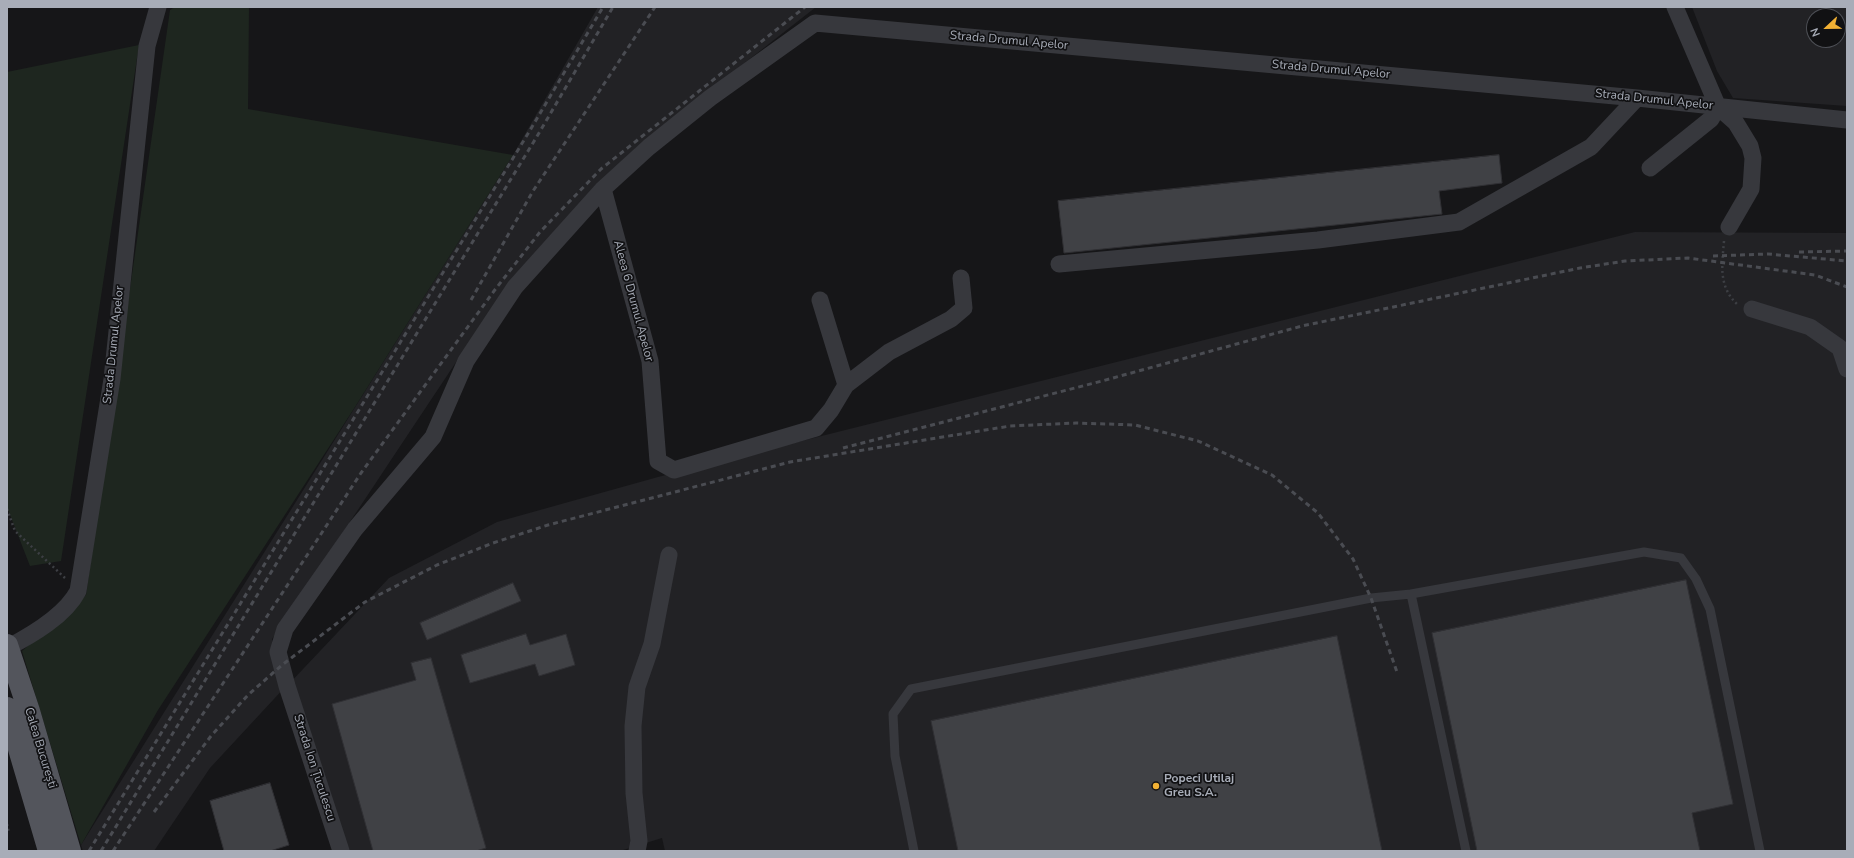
<!DOCTYPE html>
<meta charset="utf-8">
<style>
body{margin:0}
#map{position:relative;width:1854px;height:858px;overflow:hidden;background:#161618;font-family:"Nunito Sans",sans-serif}
canvas{display:block}
.frame{position:absolute;inset:0;border:8px solid #a8adb8;pointer-events:none}
.north{position:absolute;left:1806px;top:8px;width:40px;height:40px;box-sizing:border-box;background:#111113;border:1px solid #4d4f55;border-radius:50%;rotate:248deg;font-size:11px;font-weight:700;line-height:16px;text-align:center;color:#a8adb8}
.north::after{content:'';display:block;margin:auto;width:14px;height:18px;background:#f2b134;clip-path:polygon(50% 0,100% 100%,50% 72%,0 100%)}
</style>
<div id="map">
<canvas width="1854" height="858"></canvas>
<div class="frame"></div>
<div class="north">N</div>
</div>
<script>
const ctx = document.querySelector('canvas').getContext('2d');
ctx.lineJoin = 'round';
function fillPath(path, color) {
  ctx.fillStyle = color;
  ctx.fill(path, 'evenodd');
}
function strokePath(path, color, width, dash) {
  ctx.strokeStyle = color;
  ctx.lineWidth = width;
  ctx.lineCap = dash ? 'butt' : 'round';
  ctx.setLineDash(dash || []);
  ctx.stroke(path);
}
function write(font, color, halo, rows, align = 'center') {
  ctx.font = font + ' "Nunito Sans",sans-serif';
  ctx.lineWidth = 3.5;
  ctx.setLineDash([]);
  ctx.textBaseline = 'middle';
  ctx.strokeStyle = halo;
  ctx.fillStyle = color;
  for (const [text, x, y, turn = 0] of rows) {
    ctx.save();
    ctx.translate(x, y);
    ctx.rotate((+turn || 0) * Math.PI / 180);
    ctx.textAlign = isNaN(turn) ? turn : align;
    if (halo) ctx.strokeText(text, 0, 0);
    ctx.fillText(text, 0, 0);
    ctx.restore();
  }
}
fillPath(new Path2D(`
 M598,7H816L635,149L492,308L272,639L275,657L287,686L389,578L497,522L658,477L1635,232L1847,233V851H665L662,838L620,851H339L286,686L210,768L154,851H83L81,845L513,155Z
 M1692,7H1847V106L1733,98L1717,71ZM1814,16H1838V40H1814Z`), '#222225');
fillPath(new Path2D(`
 M175,7H249L248,109L513,155L355,407L158,710L81,845L22,651L86,595L170,10Z
 M139,45L61,561L30,566L7,507V72Z`), '#1e261f');
const building = new Path2D(`
 M1499,155L1502,183L1439,191L1442,214L1064,253L1058,201Z
 M1686,580L1733,804L1692,813L1700,851H1477L1432,633Z
 M513,583L521,601L427,640L420,623Z
 M526,634L530,645L566,634L575,665L539,676L535,664L470,683L461,655Z
 M1337,636L1382,851H958L931,721Z
 M431,658L486,848L476,851H373L332,704L416,680L411,663Z
 M270,783L289,845L270,851H224L210,801Z`);
fillPath(building, '#404145');
strokePath(building, '#303034', 1);
strokePath(new Path2D(`
 M1724,241C1722,265 1718,287 1738,305
 M7,509L15,531L65,578
 M7,824L9,833`), '#3d3f44', 2.5, [2, 3]);
strokePath(new Path2D(`
 M1411,594L1466,851
 M914,851L895,756L893,714L911,689L1371,598L1411,594L1644,552L1681,558L1696,579L1710,609L1760,851`), '#37383d', 9);
strokePath(new Path2D(`
 M1675,7L1718,107
 M1650,168L1711,119L1718,107L1736,123L1750,146L1753,158L1751,189L1729,227
 M603,189L650,361L658,461L674,470L816,428L831,410L846,385L889,352L951,319L964,308L961,278
 M1059,264L1318,240L1459,222L1591,147L1637,98
 M820,300L846,385
 M1752,309L1810,327L1840,348L1847,369
 M7,648C32,635 65,616 78,591L112,379L147,46L158,7
 M341,851L287,686L278,652L285,629L355,529L433,437L466,361L515,287L603,189L649,147L710,98L815,23L1637,98L1847,120
 M637,851L639,841L634,793L633,726L637,687L652,644L669,555`), '#37383d', 17);
strokePath(new Path2D(`
 M7,645L29,711L70,851
 M7,708L49,851`), '#53555c', 22);
strokePath(new Path2D(`
 M1799,252L1847,251
 M1713,256L1768,254L1847,261
 M471,300L533,191L655,7
 M843,448L1102,381L1302,326L1580,268L1625,261L1688,258L1815,275L1847,287
 M154,812L211,736L248,695L282,665L365,602L437,565L493,543L548,525L790,462L1010,426L1076,423L1135,425L1198,441L1272,475L1318,513L1353,559L1371,598L1397,672
 M89,851L529,132L603,7
 M101,851L536,138L613,7
 M113,851L361,473L494,291L540,232L601,169L805,7`), '#4a4c52', 3, [5, 4]);
for (const [x, y, r, color] of [
 [1156,786,4,"#f2b134"]
]) {
  const dot = new Path2D();
  dot.arc(x, y, r, 0, 2 * Math.PI);
  ctx.fillStyle = color;
  ctx.fill(dot);
  strokePath(dot, '#111113', 1.5);
}
write('12px', '#a8adb8', '#111113', [
 ["Strada Drumul Apelor",1009,41,5],
 ["Strada Drumul Apelor",1331,70,5],
 ["Strada Drumul Apelor",1654,100,6],
 ["Aleea 6 Drumul Apelor",633,301,75],
 ["Strada Drumul Apelor",114,345,-84],
 ["Calea București",40,748,73],
 ["Strada Ion Țuculescu",314,768,72]
]);
write('bold 12px', '#a8adb8', '#111113', [
 ["Popeci Utilaj",1164,779],
 ["Greu S.A.",1164,793]
], 'left');
</script>
